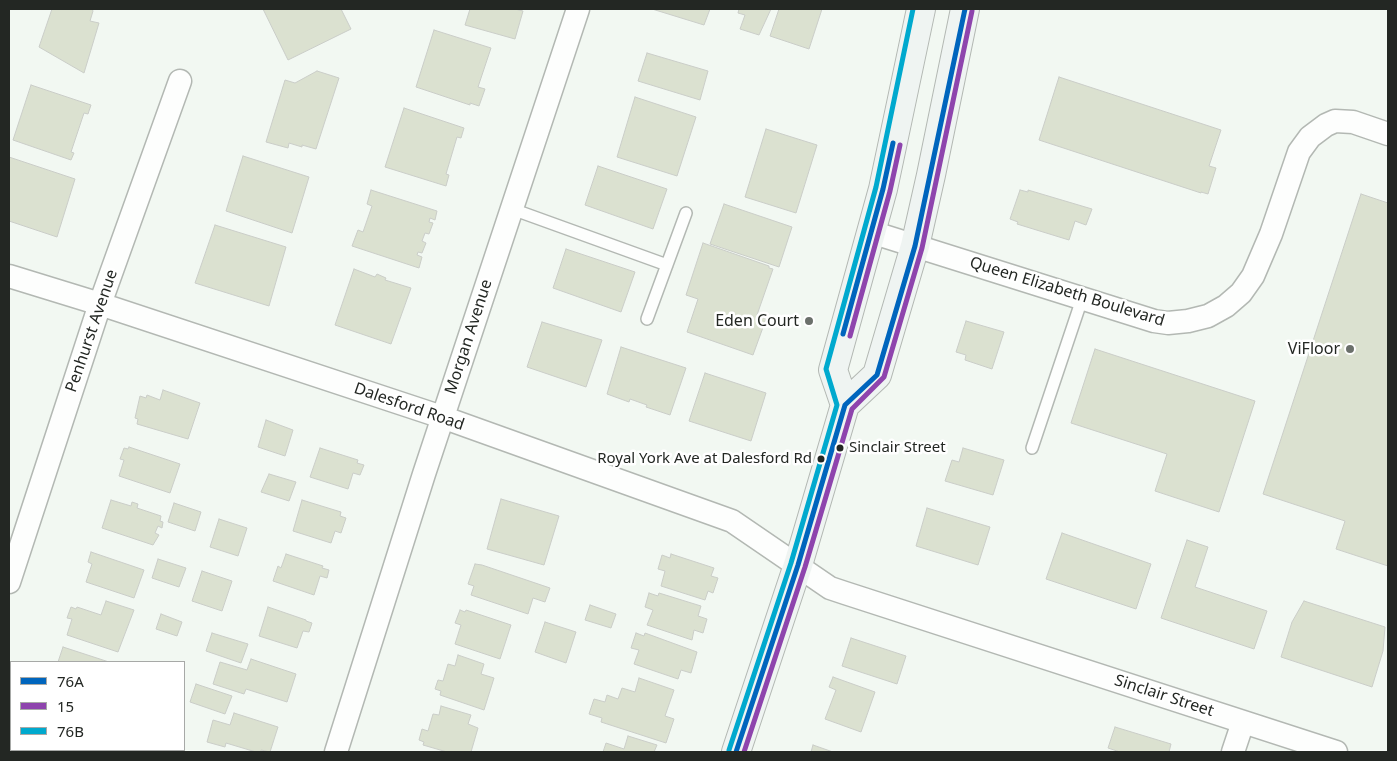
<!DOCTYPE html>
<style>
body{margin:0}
#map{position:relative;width:1397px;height:761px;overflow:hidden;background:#f2f8f2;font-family:"Noto Sans",sans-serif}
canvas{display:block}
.frame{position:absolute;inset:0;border:10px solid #232723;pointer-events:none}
.legend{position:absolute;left:10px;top:661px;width:175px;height:90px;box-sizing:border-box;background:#fff;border:1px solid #a7a9a7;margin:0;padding:6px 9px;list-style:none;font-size:15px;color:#232723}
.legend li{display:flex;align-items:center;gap:10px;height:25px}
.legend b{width:25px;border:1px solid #a7a9a7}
</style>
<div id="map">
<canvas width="1397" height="761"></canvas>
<div class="frame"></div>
<ul class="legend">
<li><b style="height:6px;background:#0065bd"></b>76A</li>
<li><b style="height:6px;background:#8e44ad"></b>15</li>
<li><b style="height:6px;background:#00a9ce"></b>76B</li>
</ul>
</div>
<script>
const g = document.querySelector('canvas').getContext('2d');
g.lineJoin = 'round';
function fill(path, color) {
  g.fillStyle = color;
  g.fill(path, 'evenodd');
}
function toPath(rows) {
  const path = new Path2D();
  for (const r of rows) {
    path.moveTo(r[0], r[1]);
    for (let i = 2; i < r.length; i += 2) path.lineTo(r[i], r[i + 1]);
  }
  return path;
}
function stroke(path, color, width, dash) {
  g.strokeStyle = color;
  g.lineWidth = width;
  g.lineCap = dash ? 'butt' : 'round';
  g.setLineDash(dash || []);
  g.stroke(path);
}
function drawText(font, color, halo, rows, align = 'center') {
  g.font = font + ' "Noto Sans",sans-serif';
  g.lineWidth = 5;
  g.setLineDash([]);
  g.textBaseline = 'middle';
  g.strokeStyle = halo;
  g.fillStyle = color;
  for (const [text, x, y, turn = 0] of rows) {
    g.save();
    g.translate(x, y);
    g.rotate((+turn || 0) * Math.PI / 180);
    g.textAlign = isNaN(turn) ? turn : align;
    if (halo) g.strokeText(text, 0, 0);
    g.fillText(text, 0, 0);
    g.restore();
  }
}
const building = toPath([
 [52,9,92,9,93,11,90,21,99,23,84,73,39,47,52,9],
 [263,9,341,9,351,29,288,60,263,9],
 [470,9,515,9,523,11,515,39,465,25,470,9],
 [652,9,710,9,704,25,652,9],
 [739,9,771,9,759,35,740,29,745,15,738,13,739,9],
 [779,9,822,9,809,49,770,36,779,9],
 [434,30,491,48,478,87,485,89,479,106,470,103,470,105,416,87,434,30],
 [647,53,708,71,700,100,638,81,647,53],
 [317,71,339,78,316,149,302,145,302,147,289,143,288,148,266,142,285,80,295,83,317,71],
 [1059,77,1221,130,1209,166,1216,168,1208,194,1201,192,1201,193,1039,140,1059,77],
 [31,85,91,105,88,114,84,113,71,152,74,153,71,160,13,140,31,85],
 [635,97,696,117,677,176,617,157,635,97],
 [404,108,464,128,461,138,457,137,446,174,449,175,446,186,385,167,404,108],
 [766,129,817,145,796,213,745,197,766,129],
 [243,156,309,177,292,233,226,211,243,156],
 [9,157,75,179,57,237,9,221,9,157],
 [598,166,667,189,653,229,585,205,598,166],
 [371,190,437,211,435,220,430,218,429,222,433,223,429,234,425,233,422,241,426,243,422,253,418,252,417,255,422,257,419,268,352,246,358,230,363,232,372,206,367,204,371,190],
 [1020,190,1028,192,1028,190,1092,209,1086,225,1075,221,1069,240,1017,224,1018,222,1010,219,1020,190],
 [1361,194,1388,203,1388,566,1336,549,1345,521,1263,494,1361,194],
 [724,204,792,227,779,267,710,244,724,204],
 [215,225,286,247,269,306,195,283,215,225],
 [703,243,769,266,769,268,773,269,757,315,766,319,753,355,687,332,698,299,686,295,703,243],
 [566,249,635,272,621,312,553,288,566,249],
 [354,269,375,277,377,274,386,278,385,280,411,288,391,344,335,325,354,269],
 [966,321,1004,332,992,369,965,360,966,355,956,352,966,321],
 [542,322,602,340,586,387,527,367,542,322],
 [621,347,686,368,670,415,646,407,647,405,630,399,629,402,607,394,621,347],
 [1095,349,1255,401,1219,512,1155,491,1167,454,1071,423,1095,349],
 [705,373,766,393,751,441,689,421,705,373],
 [163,390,200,403,188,439,137,424,138,419,135,418,140,396,146,398,147,395,160,400,163,390],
 [266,420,293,430,285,456,258,447,266,420],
 [129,447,180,464,170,493,119,476,124,460,120,459,124,448,128,449,129,447],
 [320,448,358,460,357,463,364,465,360,475,353,473,348,489,310,477,320,448],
 [963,448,1004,460,993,495,945,481,952,460,959,462,963,448],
 [269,474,296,482,289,501,261,492,269,474],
 [501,499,559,516,544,565,487,549,501,499],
 [111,500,131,506,132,502,138,504,137,508,161,516,160,521,163,522,162,528,158,526,155,533,159,535,153,545,102,528,111,500],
 [302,500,341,512,340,516,346,518,341,533,335,531,331,543,293,531,302,500],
 [174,503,201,512,195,531,168,522,174,503],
 [927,508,990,527,978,565,916,546,927,508],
 [219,519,247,528,238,556,210,547,219,519],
 [1062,533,1151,564,1136,609,1046,579,1062,533],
 [1187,540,1208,547,1195,587,1267,611,1254,649,1161,618,1187,540],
 [91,552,144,570,134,598,86,582,92,564,88,562,91,552],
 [286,554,323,566,322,568,329,570,327,578,320,576,314,595,273,581,278,566,281,568,286,554],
 [671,554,714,568,711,576,718,578,713,593,708,591,705,600,661,586,665,571,658,569,662,555,670,558,671,554],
 [158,559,186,568,179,587,152,578,158,559],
 [475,564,482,565,550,588,545,602,533,598,528,614,471,595,474,586,468,584,475,564],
 [202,571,232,581,222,611,192,601,202,571],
 [649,593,658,596,659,593,701,606,698,616,707,619,703,633,694,630,692,640,647,625,653,610,645,607,649,593],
 [106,601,134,610,118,652,67,635,72,619,67,618,71,607,76,609,77,607,101,615,106,601],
 [1304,601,1385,627,1383,651,1372,687,1281,657,1292,622,1304,601],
 [590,605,616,614,611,628,585,620,590,605],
 [268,607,306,620,306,621,312,623,309,632,303,631,297,648,259,636,268,607],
 [460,610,465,612,466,610,511,625,500,659,455,644,461,625,455,623,460,610],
 [161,614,182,622,177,636,156,629,161,614],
 [545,622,576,632,566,663,535,652,545,622],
 [212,633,248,644,241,663,206,651,212,633],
 [636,633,644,636,645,633,697,652,691,673,681,670,678,679,634,664,639,650,631,648,636,633],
 [851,638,906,656,897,684,842,666,851,638],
 [63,647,109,662,58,662,63,647],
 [458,655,484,664,481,674,494,678,484,710,440,695,441,691,435,689,438,680,443,681,448,664,455,666,458,655],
 [251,659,296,674,287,702,246,689,244,694,213,684,220,662,247,670,251,659],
 [833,677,875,692,861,732,825,719,836,690,829,687,833,677],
 [639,678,674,690,665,716,674,719,666,743,601,722,602,718,589,714,594,699,605,702,607,695,618,699,622,688,635,692,639,678],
 [196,684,232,696,225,714,190,702,196,684],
 [441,706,471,715,468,724,478,728,471,752,447,752,423,745,424,742,419,740,422,729,428,731,433,714,439,715,441,706],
 [234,713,278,727,270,752,261,750,261,752,256,752,226,743,225,747,207,742,213,720,230,725,234,713],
 [1115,727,1171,744,1169,752,1120,752,1108,748,1115,727],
 [628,736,657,745,654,752,603,752,606,743,624,749,628,736],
 [813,745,833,752,811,752,813,745],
 [85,750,136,750,143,752,84,752,85,750]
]);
fill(building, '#dbe1d0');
stroke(building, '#cacdc8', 1);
const service = toPath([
 [512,209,667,265],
 [647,319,686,213],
 [1032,448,1082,299]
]);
const minor = toPath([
 [871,232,1154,321,1168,323,1188,321,1208,316,1226,306,1241,293,1253,276,1271,234,1299,152,1310,137,1326,125,1335,121,1353,122,1388,134],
 [9,276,100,304,442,417,732,521,830,588,845,593,1336,752],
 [9,582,100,304,180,81],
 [336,752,424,474,578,9],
 [1233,752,1243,722]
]);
const secondary = toPath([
 [845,405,833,370,883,189,921,9],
 [736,752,798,565,845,405,877,375,915,246,931,175,965,9]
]);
stroke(service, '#b3b8b3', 14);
stroke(minor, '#b3b8b3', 25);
stroke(secondary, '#b3b8b3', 30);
stroke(service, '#fdfefd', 11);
stroke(minor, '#fdfefd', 22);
stroke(secondary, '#eff4f2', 28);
stroke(toPath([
 [843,334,883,189,893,143],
 [736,752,798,565,845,405,877,375,915,246,965,9]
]), '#0065bd', 5);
stroke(toPath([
 [850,336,890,191,900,145],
 [744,752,805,567,852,409,884,377,922,248,972,11]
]), '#8e44ad', 5);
stroke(toPath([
 [729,750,791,563,837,405,826,369,876,187,913,9]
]), '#00a9ce', 5);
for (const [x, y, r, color] of [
 [809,321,5,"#6b706b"],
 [1350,349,5,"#6b706b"],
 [840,448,4.5,"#232723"],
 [821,459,4.5,"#232723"]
]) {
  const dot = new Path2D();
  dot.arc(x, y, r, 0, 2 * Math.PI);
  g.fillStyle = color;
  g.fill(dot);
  stroke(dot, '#fff', 2);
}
drawText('15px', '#232723', '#fff', [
 ["Sinclair Street",849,448],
 ["Royal York Ave at Dalesford Rd",812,459,"right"]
], 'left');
drawText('16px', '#232723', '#fff', [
 ["Queen Elizabeth Boulevard",1067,292,17],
 ["Penhurst Avenue",92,331,-71],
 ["Morgan Avenue",469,337,-72],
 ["Dalesford Road",409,407,19],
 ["Sinclair Street",1164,696,18]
]);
drawText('16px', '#232723', '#fff', [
 ["Eden Court",799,321],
 ["ViFloor",1340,349]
], 'right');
</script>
